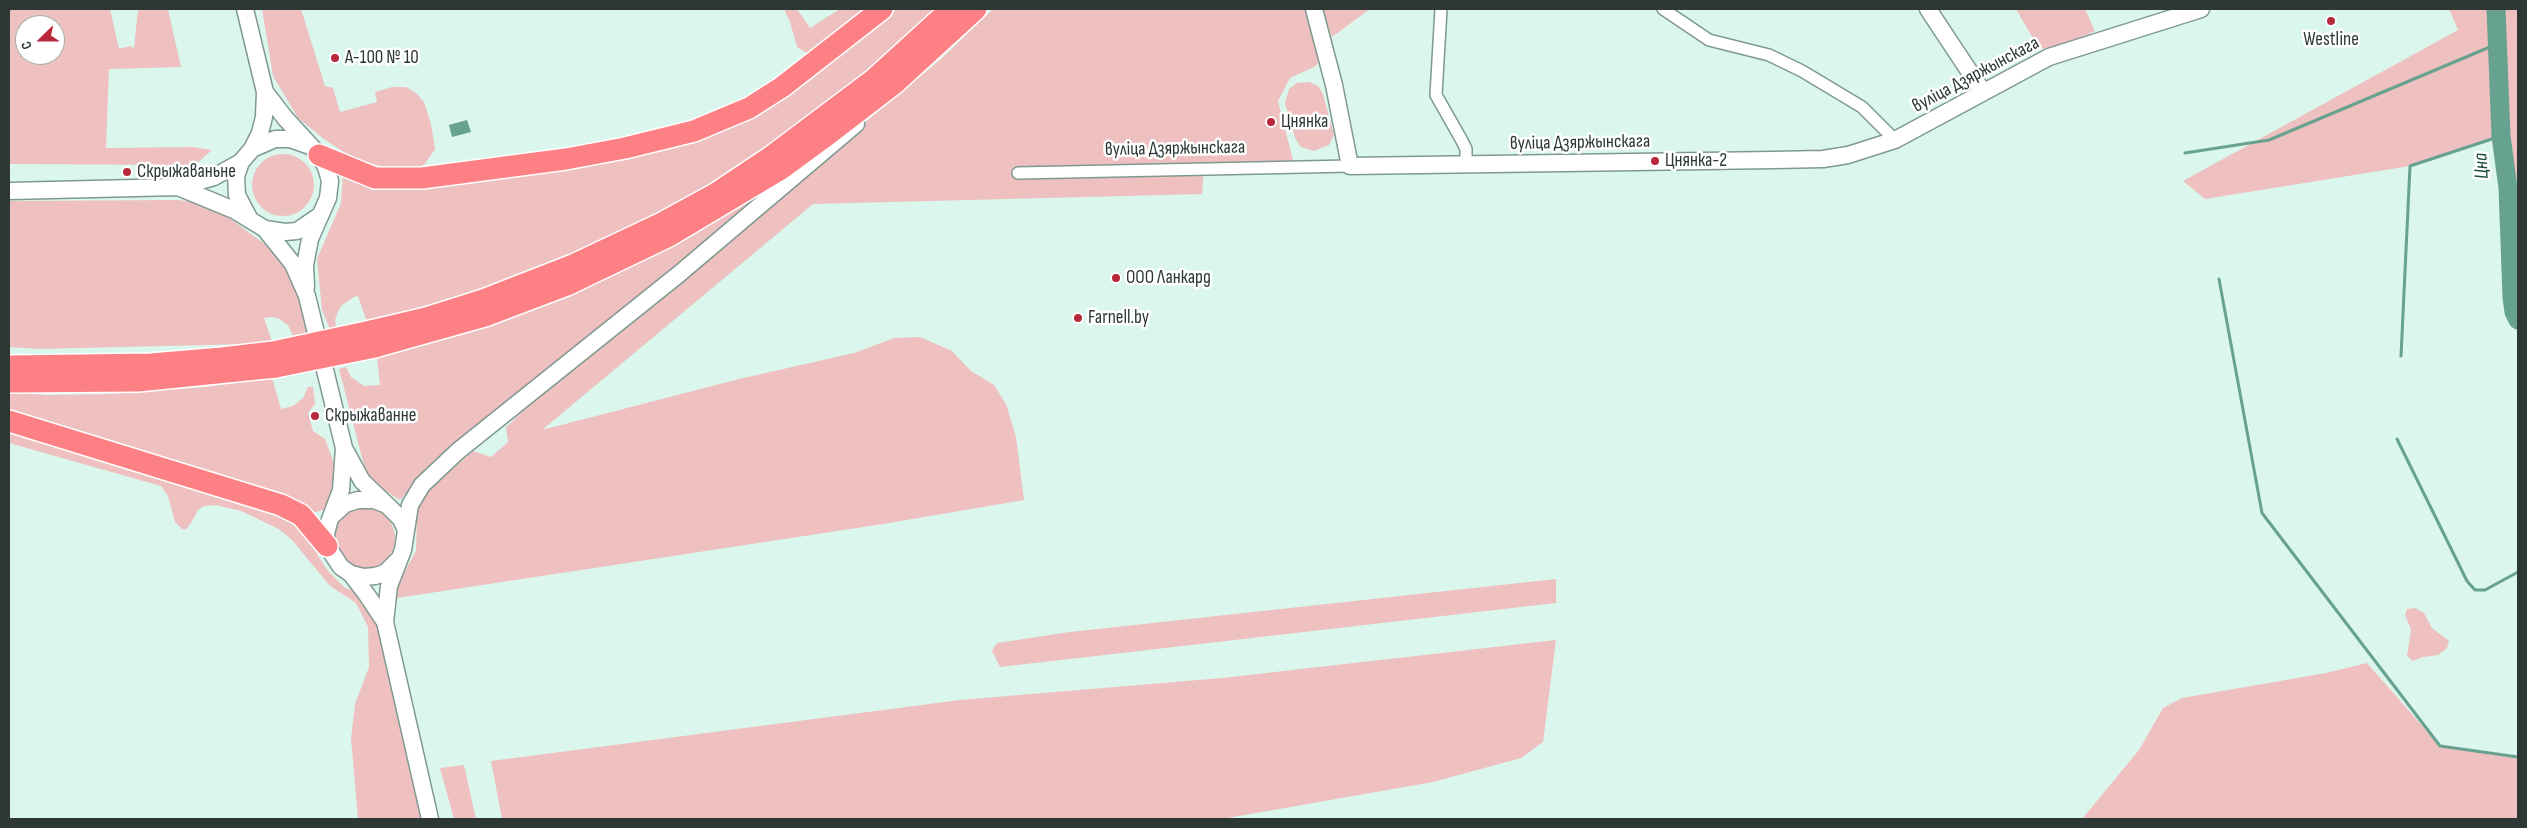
<!DOCTYPE html>
<meta charset="utf-8">
<style>
body{margin:0}
#map{position:relative;width:2527px;height:828px;overflow:hidden;background:#daf6ed;font-family:"Sofia Sans Condensed",sans-serif}
canvas{display:block}
.frame{position:absolute;inset:0;border:10px solid #2d3834;pointer-events:none}
.north{position:absolute;left:15px;top:15px;width:50px;height:50px;box-sizing:border-box;background:#fff;border:1px solid #abafae;border-radius:50%;rotate:248deg;font-size:14px;font-weight:700;line-height:20px;text-align:center;color:#2d3834}
.north::after{content:'';display:block;margin:auto;width:18px;height:22px;background:#b8273a;clip-path:polygon(50% 0,100% 100%,50% 72%,0 100%)}
</style>
<div id="map">
<canvas width="2527" height="828"></canvas>
<div class="frame"></div>
<div class="north">С</div>
</div>
<script>
const g = document.querySelector('canvas').getContext('2d');
g.lineJoin = 'round';
function fill(path, color) {
  g.fillStyle = color;
  g.fill(path, 'evenodd');
}
function toPath(rows) {
  const path = new Path2D();
  for (const r of rows) {
    if (r.length === 3) {
      path.moveTo(r[0] + r[2], r[1]);
      path.arc(r[0], r[1], r[2], 0, 2 * Math.PI);
      continue;
    }
    path.moveTo(r[0], r[1]);
    for (let i = 2; i < r.length; i += 2) path.lineTo(r[i], r[i + 1]);
  }
  return path;
}
function stroke(path, color, width, dash) {
  g.strokeStyle = color;
  g.lineWidth = width;
  g.lineCap = dash ? 'butt' : 'round';
  g.setLineDash(dash || []);
  g.stroke(path);
}
function drawText(font, color, halo, rows, align = 'center') {
  g.font = font + ' "Sofia Sans Condensed",sans-serif';
  g.lineWidth = 5;
  g.setLineDash([]);
  g.textBaseline = 'middle';
  g.strokeStyle = halo;
  g.fillStyle = color;
  for (const [text, x, y, turn = 0] of rows) {
    g.save();
    g.translate(x, y);
    g.rotate((+turn || 0) * Math.PI / 180);
    g.textAlign = isNaN(turn) ? turn : align;
    if (halo) g.strokeText(text, 0, 0);
    g.fillText(text, 0, 0);
    g.restore();
  }
}
fill(toPath([
 [9,9,110,9,119,49,130,46,134,48,138,9,168,9,181,67,109,69,106,148,192,147,212,150,195,165,9,164],
 [25,25,55,25,55,55,25,55],
 [262,9,301,9,325,86,333,88,340,112,377,102,375,92,392,87,406,87,416,93,424,102,431,124,435,149,424,165,404,174,390,172,384,167,354,159,324,139,298,118,273,76],
 [784,9,797,9,810,28,840,9,876,9,808,54,797,47,790,22],
 [897,9,942,9,928,24,751,163,597,245,484,291,368,325,358,296,354,297,342,305,338,312,335,320,337,331,331,332,322,310,317,259,341,203,343,173,389,186,471,183,599,162,762,110,839,57],
 [993,9,1307,9,1320,53,1319,62,1314,67,1290,78,1278,101,1295,168,1204,168,1202,194,813,204,542,430,739,379,854,353,894,338,920,337,952,351,971,371,994,385,1006,404,1016,437,1024,500,883,524,397,598,398,584,416,551,417,511,428,491,473,451,491,457,508,442,506,427,571,367,941,59],
 [1322,9,1370,9,1332,37],
 [2016,9,2085,9,2095,31,2064,45,2039,49],
 [2449,9,2518,9,2518,175,2510,196,2501,137,2410,166,2205,199,2183,181,2458,30],
 [1309,82,1318,86,1323,94,1334,135,1329,145,1314,151,1301,147,1295,138,1285,103,1289,89,1297,83],
 [283,185,31],
 [783,177,784,180,427,471,400,500,373,483,365,469,339,369,346,367,351,377,364,386,380,385,377,357],
 [178,200,210,204,277,253,297,291,307,335,293,337,288,325,278,318,271,317,264,318,272,341,250,344,39,349,9,347,9,201],
 [272,378,281,409,293,406,303,398,308,387,313,387,315,404,308,413,313,431,325,439,335,466,336,484,330,501,323,510,313,513,280,500,9,414,9,392,47,395,108,394,205,387],
 [9,427,271,510,310,532,318,556,328,571,345,588,358,592,375,617,423,819,358,819,351,739,355,704,369,667,368,627,356,603,330,586,292,540,279,529,241,511,216,505,204,506,198,510,191,523,186,529,182,529,175,522,168,496,161,486,9,443],
 [364,538,31],
 [1556,579,1556,603,1000,667,992,651,997,643,1070,632],
 [2415,608,2424,613,2432,628,2449,641,2447,648,2438,655,2423,657,2413,661,2407,656,2411,629,2405,615,2407,609],
 [1556,640,1543,742,1521,758,1433,782,1222,819,502,819,491,761,960,700,1222,678],
 [2367,663,2440,746,2518,757,2518,819,2082,819,2139,750,2163,708,2182,698,2326,673],
 [464,765,476,819,454,819,440,768]
]), '#eec1c0');
fill(toPath([
 [467,120,471,132,452,137,449,125]
]), '#67a190');
stroke(toPath([
 [2185,153,2269,140,2497,44],
 [2219,279,2262,513,2440,746,2518,757],
 [2401,356,2410,166,2501,136],
 [2397,439,2467,581,2475,590,2485,590,2518,572]
]), '#67a190', 3);
stroke(toPath([
 [2496,9,2501,136,2508,188,2512,297,2514,312,2518,320]
]), '#67a190', 19);
const street = toPath([
 [1441,9,1436,95,1461,139,1466,149,1466,165],
 [1663,9,1709,40,1769,55,1802,71,1862,107,1895,140],
 [1018,173,1350,166]
]);
const secondary = toPath([
 [1314,9,1334,85,1350,166,1774,160,1823,159,1848,155,1895,140,2049,57,2201,9],
 [1928,9,1983,92],
 [265,92,285,118,319,155,326,167,330,181,328,198,310,239,305,265,306,287],
 [252,149,275,139,290,139,307,145],
 [241,162,236,176,237,195,249,218],
 [178,187,234,210,265,229,285,232,297,231,319,216],
 [9,191,178,187,214,177,241,162,252,149,260,133,264,117,265,92,245,9],
 [265,229,293,264,307,296,344,448,362,481,387,505],
 [344,448,341,490,329,522,326,534,327,546,341,567,351,574,367,595,385,622],
 [334,514,345,504,358,500,374,500,387,505,401,519,405,528],
 [351,574,364,577,375,576,385,573,397,561],
 [430,819,385,622,389,586,403,550,410,505,422,485,458,451,679,274,856,124]
]);
const highway = toPath([
 [319,155,375,178,422,178,566,159,625,148,694,131,749,108,782,87,882,9],
 [371,331,426,318,483,300,573,265,662,223,715,194,772,156,873,80,951,9],
 [375,347,485,316,567,285,669,236,781,169,826,136,894,84,976,9],
 [9,366,151,364,222,358,273,352],
 [9,382,138,381,276,367],
 [9,421,281,505,301,515,327,546]
]);
stroke(street, '#7f9990', 14);
stroke(secondary, '#7f9990', 19);
stroke(highway, '#fff', 24);
stroke(street, '#fff', 11);
stroke(secondary, '#fff', 16);
stroke(highway, '#fd8184', 21);
const highwayBridge = toPath([
 [273,352,371,331],
 [276,367,375,347]
]);
stroke(highwayBridge, '#fff', 24, []);
stroke(highwayBridge, '#fd8184', 21);
for (const [x, y, r, color] of [
 [2331,21,5,"#b8273a"],
 [335,58,5,"#b8273a"],
 [1271,122,5,"#b8273a"],
 [1655,161,5,"#b8273a"],
 [127,172,5,"#b8273a"],
 [1116,278,5,"#b8273a"],
 [1078,318,5,"#b8273a"],
 [315,416,5,"#b8273a"]
]) {
  const dot = new Path2D();
  dot.arc(x, y, r, 0, 2 * Math.PI);
  g.fillStyle = color;
  g.fill(dot);
  stroke(dot, '#fff', 2);
}
drawText('19px', '#2d3834', '#fff', [
 ["Westline",2331,40,"center"],
 ["А-100 № 10",345,58],
 ["Цнянка",1281,122],
 ["Цнянка-2",1665,161],
 ["Скрыжаваньне",137,172],
 ["ООО Ланкард",1126,278],
 ["Farnell.by",1088,318],
 ["Скрыжаванне",325,416]
], 'left');
drawText('19px', '#2d3834', '#fff', [
 ["вуліца Дзяржынскага",1976,75,-28],
 ["вуліца Дзяржынскага",1580,143,-1],
 ["вуліца Дзяржынскага",1175,149,-1]
]);
drawText('italic 20px', '#1c4e42', '#fff', [
 ["Цна",2482,166,-93]
]);
</script>
